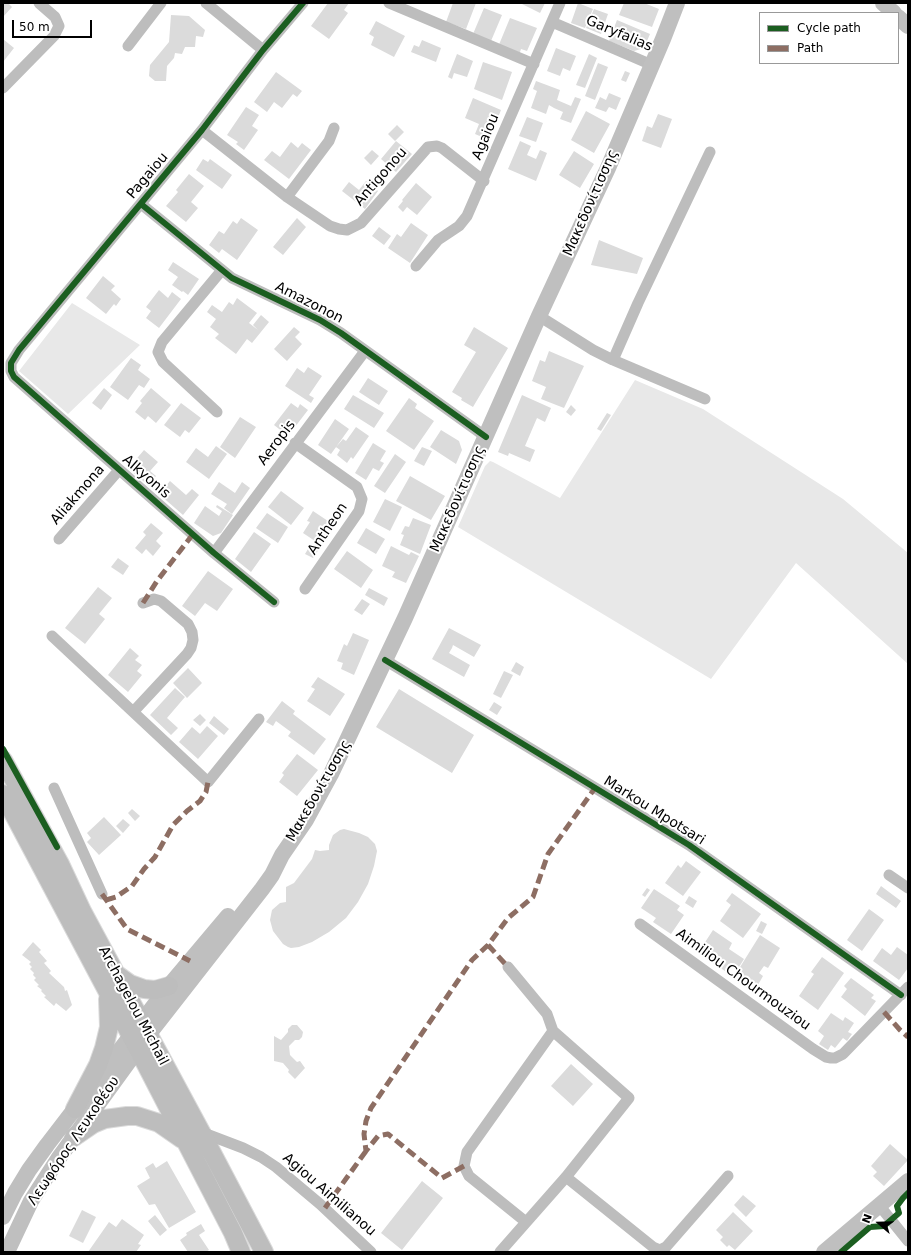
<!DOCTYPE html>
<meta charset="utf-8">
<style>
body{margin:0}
#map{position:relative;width:911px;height:1255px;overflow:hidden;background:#fff;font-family:"DejaVu Sans",sans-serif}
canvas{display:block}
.frame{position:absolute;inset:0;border:4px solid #000;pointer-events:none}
.legend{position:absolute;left:759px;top:12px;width:140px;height:52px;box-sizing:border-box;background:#fff;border:1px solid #999;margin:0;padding:5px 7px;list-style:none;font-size:12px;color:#000}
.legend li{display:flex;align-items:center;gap:8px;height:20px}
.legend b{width:20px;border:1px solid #999}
.north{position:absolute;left:859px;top:1203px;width:40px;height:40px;-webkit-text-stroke:3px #fff;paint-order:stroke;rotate:290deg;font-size:11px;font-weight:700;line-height:16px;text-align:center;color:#000}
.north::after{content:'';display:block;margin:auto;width:14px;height:18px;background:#000;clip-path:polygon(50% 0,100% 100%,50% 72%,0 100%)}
.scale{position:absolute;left:12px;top:20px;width:80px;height:18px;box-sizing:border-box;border:2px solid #000;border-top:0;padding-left:5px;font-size:12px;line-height:14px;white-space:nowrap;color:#000;-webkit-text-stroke:3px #fff;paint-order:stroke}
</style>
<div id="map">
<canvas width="911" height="1255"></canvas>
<div class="frame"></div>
<ul class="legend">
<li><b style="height:5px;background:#1b5e20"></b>Cycle path</li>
<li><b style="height:5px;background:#8d6e63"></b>Path</li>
</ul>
<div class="north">N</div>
<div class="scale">50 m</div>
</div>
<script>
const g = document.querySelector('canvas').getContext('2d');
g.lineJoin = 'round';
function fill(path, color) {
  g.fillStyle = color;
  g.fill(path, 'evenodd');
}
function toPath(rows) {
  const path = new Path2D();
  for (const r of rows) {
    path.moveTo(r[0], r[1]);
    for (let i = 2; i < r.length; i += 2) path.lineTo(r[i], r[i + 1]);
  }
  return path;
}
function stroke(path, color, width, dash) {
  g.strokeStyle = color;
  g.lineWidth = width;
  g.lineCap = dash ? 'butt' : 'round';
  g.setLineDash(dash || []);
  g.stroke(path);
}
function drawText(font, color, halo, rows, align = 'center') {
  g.font = font + ' "DejaVu Sans",sans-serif';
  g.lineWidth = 4;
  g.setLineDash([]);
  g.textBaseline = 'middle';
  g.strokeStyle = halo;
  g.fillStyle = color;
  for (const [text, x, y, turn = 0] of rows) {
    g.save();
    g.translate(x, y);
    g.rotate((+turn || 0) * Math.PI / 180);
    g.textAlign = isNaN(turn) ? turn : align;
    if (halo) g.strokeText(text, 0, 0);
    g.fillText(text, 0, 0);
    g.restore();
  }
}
fill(toPath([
 [72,303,140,345,68,414,19,371],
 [635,380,703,409,843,499,908,553,908,664,796,563,711,679,458,527,485,466,490,461,493,462,560,498]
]), '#e8e8e8');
fill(toPath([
 [3,3,8,3,12,7,3,17],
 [328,3,349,3,344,10,348,13,329,39,311,26],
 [453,3,476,3,466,29,446,22],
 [520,3,545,3,540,13],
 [578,3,593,9,585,28,571,23],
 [624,3,644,3,659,9,652,27,619,15],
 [484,8,502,15,491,41,473,34],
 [594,9,608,14,601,34,586,28],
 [171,15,189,16,205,30,203,37,196,36,195,47,185,47,182,54,175,53,174,58,167,66,166,81,155,81,149,76,150,65,169,42],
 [510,18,537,28,527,51,521,49,519,55,498,47],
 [617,20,650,34,644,48,634,51,609,41],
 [376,21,405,36,394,57,371,45,374,37,369,34],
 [3,39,14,48,3,62],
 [422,40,441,48,436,62,411,52,414,45,419,47],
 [556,48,576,56,570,71,563,68,560,76,547,71],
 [457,54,473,61,467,77,454,73,452,79,448,77],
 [589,54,597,58,585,88,576,85],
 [483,62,512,72,502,100,474,89],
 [598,63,608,67,595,100,585,96],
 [625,71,630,73,626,82,621,80],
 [276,72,302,91,297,97,293,94,282,108,274,102,267,112,254,102],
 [536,81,560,90,557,100,571,106,575,97,581,99,571,123,560,119,563,112,554,108,549,105,546,114,531,108,537,91,533,89],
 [609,93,621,98,616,110,609,107,606,112,595,108,600,97,606,100],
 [473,98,501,110,489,140,475,134,479,124,465,118],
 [246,107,259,115,252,126,258,130,244,150,236,144,238,142,227,135],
 [586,111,610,124,594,153,571,140],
 [658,114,672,119,661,148,642,141,647,126,652,128],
 [527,117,543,123,536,142,519,136],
 [397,125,404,132,395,141,388,134],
 [396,141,412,154,396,172,381,159],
 [520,141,531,146,527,155,536,159,540,150,547,153,536,181,508,169],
 [291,142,298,148,302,143,311,150,289,179,264,160,272,151,280,157],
 [372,150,379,156,371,165,364,158],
 [574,151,594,164,580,188,559,175],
 [203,159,208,162,210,159,232,175,222,189,196,170],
 [189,174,204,186,191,202,198,208,186,222,166,206,178,192,176,190],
 [366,181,378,191,365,209,342,191,349,182,359,190],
 [416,183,432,197,417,215,407,207,403,212,398,207,403,201,402,200],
 [241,218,258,230,237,260,222,249,219,253,209,245,219,231,224,234,233,221,237,224],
 [297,218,306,227,283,255,273,247],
 [411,223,428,235,410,263,388,248,397,234,401,237],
 [379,227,391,236,384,245,372,236],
 [599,240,643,258,637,274,591,265],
 [173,262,199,279,188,295,183,291,182,292,172,285,178,277,168,270],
 [103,276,115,286,111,290,121,299,116,306,114,304,106,314,86,298],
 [159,290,168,298,172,292,181,299,159,328,146,318,151,311,146,307],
 [237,298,257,313,249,323,258,330,253,325,261,315,269,322,252,343,247,339,236,354,215,338,219,334,210,327,216,319,207,312,212,305,222,312,229,302,233,305],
 [294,327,300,332,295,337,302,344,287,361,274,349],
 [474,327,508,348,473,407,461,400,462,398,452,392,476,352,464,345],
 [549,351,584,366,564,408,541,399,546,387,532,381,540,360,545,362],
 [131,358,141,365,138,370,150,379,144,388,139,385,128,400,110,387],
 [308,367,322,376,309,395,314,398,311,403,285,386,297,368,304,373],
 [368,378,388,391,379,405,359,392],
 [104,388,112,395,101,410,92,403],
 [151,388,171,405,156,423,148,416,145,420,135,412,142,403,140,401],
 [353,395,384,413,374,428,344,409],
 [522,395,551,408,545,422,537,418,525,446,535,450,530,462,509,453,508,456,498,452],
 [409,398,417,404,415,408,434,421,414,450,386,431],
 [181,403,201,418,189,433,185,430,180,437,164,425],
 [291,403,298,408,300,404,308,410,288,436,274,425],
 [571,405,576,410,571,416,566,412],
 [607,413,611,415,601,431,597,429],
 [240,417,256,427,235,458,220,447],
 [335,419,349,429,331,454,318,445],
 [356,427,369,436,353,459,351,457,347,463,337,455,340,450,336,447,343,439,346,441],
 [441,430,459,441,462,450,456,464,430,447],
 [373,443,386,451,380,461,384,463,379,471,373,468,366,480,355,473],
 [216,446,227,454,209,479,186,462,196,448,208,457],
 [422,447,432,451,424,466,414,461],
 [144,450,158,462,150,471,156,476,148,485,130,470,135,465,133,463],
 [395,454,406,462,385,493,374,486],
 [410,476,445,496,431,520,396,501],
 [170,481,186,495,192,489,199,495,183,515,159,494],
 [219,482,235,493,242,482,250,488,232,514,224,508,227,504,211,494],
 [281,491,304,508,291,525,268,507],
 [385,499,402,507,390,531,373,522],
 [217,505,233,515,221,533,213,536,194,523,205,506,219,516,222,511,216,507],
 [313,511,334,525,321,545,303,533,310,522,307,521],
 [267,513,288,527,278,543,256,528],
 [413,518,431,525,420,554,400,545,404,535,401,534,405,526,409,527],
 [151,523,163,533,156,541,161,546,153,556,146,549,142,554,135,548,146,535,143,532],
 [366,528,385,539,376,554,357,543],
 [254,532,271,544,251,572,235,559],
 [311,544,319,549,313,558,305,554],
 [391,546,409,555,411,552,419,556,406,583,392,577,395,572,382,566],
 [347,551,373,570,361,588,334,569],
 [118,558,129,566,123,575,111,567],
 [208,571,233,589,217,611,205,603,195,616,182,606],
 [98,587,112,598,99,614,105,619,85,644,65,628],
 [369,588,388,598,384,606,365,595],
 [362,599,370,604,362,615,354,610],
 [449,628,481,645,474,657,453,645,452,648,449,653,470,665,464,677,432,659],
 [353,633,369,640,354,675,341,669,343,663,337,661,344,644,347,646],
 [130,648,139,656,135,660,142,665,137,671,142,675,128,692,108,675],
 [516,662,524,667,520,676,511,671],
 [188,668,202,683,187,698,173,683],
 [504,671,513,675,501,698,493,694],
 [318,677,345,694,330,716,307,701,315,689,311,687],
 [175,688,185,697,167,718,178,728,171,735,150,715],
 [399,689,474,735,452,773,376,727],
 [282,701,295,711,293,714,326,739,314,755,288,736,291,732,276,721,273,726,266,722],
 [494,702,502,707,497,715,489,710],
 [200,714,206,720,200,726,193,720],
 [214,716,229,729,224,735,209,723],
 [207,726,218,736,198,759,179,742,192,727,200,734],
 [297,754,318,770,297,796,279,782,284,775,282,773],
 [132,809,140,816,135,821,128,813],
 [104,817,121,835,99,855,87,842,91,838,87,833],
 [123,819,130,825,123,833,116,826],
 [344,829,359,833,368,837,375,844,377,851,374,866,368,884,358,902,346,918,329,932,312,942,299,947,291,948,288,947,283,944,273,931,270,920,272,910,280,903,286,902,286,887,294,883,312,859,315,850,320,851,329,850,329,845,333,835,340,830],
 [686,861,701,872,683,896,665,883,678,865,681,868],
 [881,886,901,901,896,908,876,894],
 [647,888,650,890,645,897,642,895],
 [654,889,680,906,677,910,684,915,671,934,653,922,656,918,641,908],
 [732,893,761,914,743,938,720,921,731,905,726,901],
 [689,896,697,901,693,908,685,903],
 [869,909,884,920,862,951,847,940],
 [761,921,767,924,762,934,756,931],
 [713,930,732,943,729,949,744,959,739,967,731,963,725,971,698,953],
 [760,935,780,948,768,968,764,966,759,973,763,976,754,992,740,983,744,977,737,972],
 [33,942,41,950,39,952,47,961,44,963,51,971,49,973,64,987,65,991,67,990,72,1005,66,1011,56,1003,54,1006,44,997,46,996,41,991,42,990,37,986,39,985,34,980,36,978,33,975,34,973,30,969,32,967,29,964,31,962,22,955],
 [897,947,908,955,908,968,899,980,873,961,882,948,891,955],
 [822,957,844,973,818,1010,799,996,814,974,811,972],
 [851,978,874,995,871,998,876,1001,865,1016,841,997,847,989,844,986],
 [831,1013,843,1021,845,1017,854,1023,848,1032,852,1034,847,1041,843,1038,835,1048,831,1045,828,1050,819,1044,824,1036,818,1031],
 [292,1025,297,1025,303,1032,302,1037,299,1040,295,1040,289,1046,290,1055,297,1062,300,1061,305,1068,295,1079,288,1072,289,1070,283,1063,274,1061,274,1036,281,1040,288,1032,288,1029],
 [571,1064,593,1084,573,1106,551,1086],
 [890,1144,908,1160,884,1186,873,1176,877,1172,871,1166],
 [167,1161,196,1212,169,1228,155,1204,149,1205,137,1186,150,1178,145,1168,153,1163,156,1168],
 [422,1181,443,1198,402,1250,381,1233],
 [743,1195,756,1206,746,1217,734,1205],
 [82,1210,96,1217,83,1243,69,1236],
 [733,1212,753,1231,735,1250,729,1245,727,1247,720,1240,723,1237,716,1230],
 [155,1215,167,1230,160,1236,148,1221],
 [122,1219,144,1235,138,1244,141,1245,136,1252,88,1252,109,1222,116,1227],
 [201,1224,205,1231,199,1235,209,1250,206,1252,188,1252,180,1240,187,1235,186,1233]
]), '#dbdbdb');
const primary = toPath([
 [3,760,60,864,82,911,201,1132,264,1252],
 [3,794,138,1049,233,1233,241,1252],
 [116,974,130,984,144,989,155,990,169,986],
 [75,1109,98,1065,104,1048,109,1027,108,999],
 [74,1137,93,1124,105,1119,127,1116,137,1116,159,1123,182,1139]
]);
stroke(primary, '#dbdbdb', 20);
stroke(toPath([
 [206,3,263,50],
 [389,3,534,64],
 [552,22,652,65],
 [128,46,161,3],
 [3,88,54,36,59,26,55,17,39,3],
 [202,130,287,197,330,226,339,229,347,230,361,223,428,147,437,146,442,148,484,181],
 [287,197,329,141,334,128],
 [141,204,232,278,320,320,341,333,486,437],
 [416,266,438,240,459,226,467,216,560,3],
 [539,316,593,350,613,360,705,399],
 [613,360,638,303,710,152],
 [217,412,163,362,158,352,162,342,222,270],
 [295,443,357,487,362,499,359,511,305,589],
 [59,539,119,470],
 [214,553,365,351],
 [274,602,214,553,14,377,11,371,11,363,19,350,202,130,263,50,303,3],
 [52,636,208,782,259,719],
 [385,660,689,845,901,995],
 [134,711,187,654,191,648,193,640,192,632,188,624,161,601,154,599,143,603],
 [54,788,102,894],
 [889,875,908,888],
 [640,924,813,1049,826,1057,831,1058,835,1058,843,1054,908,987],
 [201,1132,243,1148,261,1157,276,1167,320,1204,371,1252],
 [566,1177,653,1247,660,1250,666,1247,728,1176],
 [879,1205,908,1241],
 [526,1222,469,1176,464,1166,467,1152,553,1031],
 [500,1252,566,1177,629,1098,553,1031,547,1014,508,967]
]), '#bdbdbd', 11);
stroke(toPath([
 [883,3,894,13],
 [898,17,908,26],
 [3,1217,15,1193,29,1170,47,1145,169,986,228,916],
 [7,1252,31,1201,58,1159,148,1035,262,889,272,875,282,855,306,820,331,774,405,618,539,316,608,168,663,39,677,3],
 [824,1252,908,1181]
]), '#bfbfbf', 16);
stroke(primary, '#bdbdbd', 18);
stroke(toPath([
 [143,603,157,581,193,534],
 [102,894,127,929,190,961],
 [106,900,116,897,132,886,144,869,155,857,173,825,187,811,200,801,206,792,208,782],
 [488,945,508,967],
 [884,1012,900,1030,908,1037],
 [464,1166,442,1178,388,1134,378,1136,366,1151,364,1134,366,1121,371,1108,472,960,488,945,508,918,533,897,548,854,595,788],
 [325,1208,366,1151]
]), '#8d6e63', 5, [10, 5]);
stroke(toPath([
 [141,204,232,278,320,320,341,333,486,437],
 [274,602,214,553,14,377,11,371,11,363,19,350,202,130,263,50,303,3],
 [385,660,689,845,901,995],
 [3,749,57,847],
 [841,1252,870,1227,884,1226,899,1213,897,1206,903,1198,908,1193]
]), '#1b5e20', 6);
drawText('14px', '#000', '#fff', [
 ["Garyfalias",619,34,23],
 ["Agaiou",486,137,-67],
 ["Pagaiou",148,176,-50],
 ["Antigonou",381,177,-49],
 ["Μακεδονίτισσης",591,203,-66],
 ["Amazonon",309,303,27],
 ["Aeropis",277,443,-53],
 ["Alkyonis",146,477,41],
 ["Aliakmona",78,495,-49],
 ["Μακεδονίτισσης",458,499,-66],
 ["Antheon",328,529,-56],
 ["Μακεδονίτισσης",319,791,-60],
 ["Markou Mpotsari",654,811,32],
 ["Aimiliou Chourmouziou",743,980,36],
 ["Archagelou Michail",133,1006,62],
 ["Λεωφόρος Λευκοθέου",74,1141,-56],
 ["Agiou Aimilianou",329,1195,41]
]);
</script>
